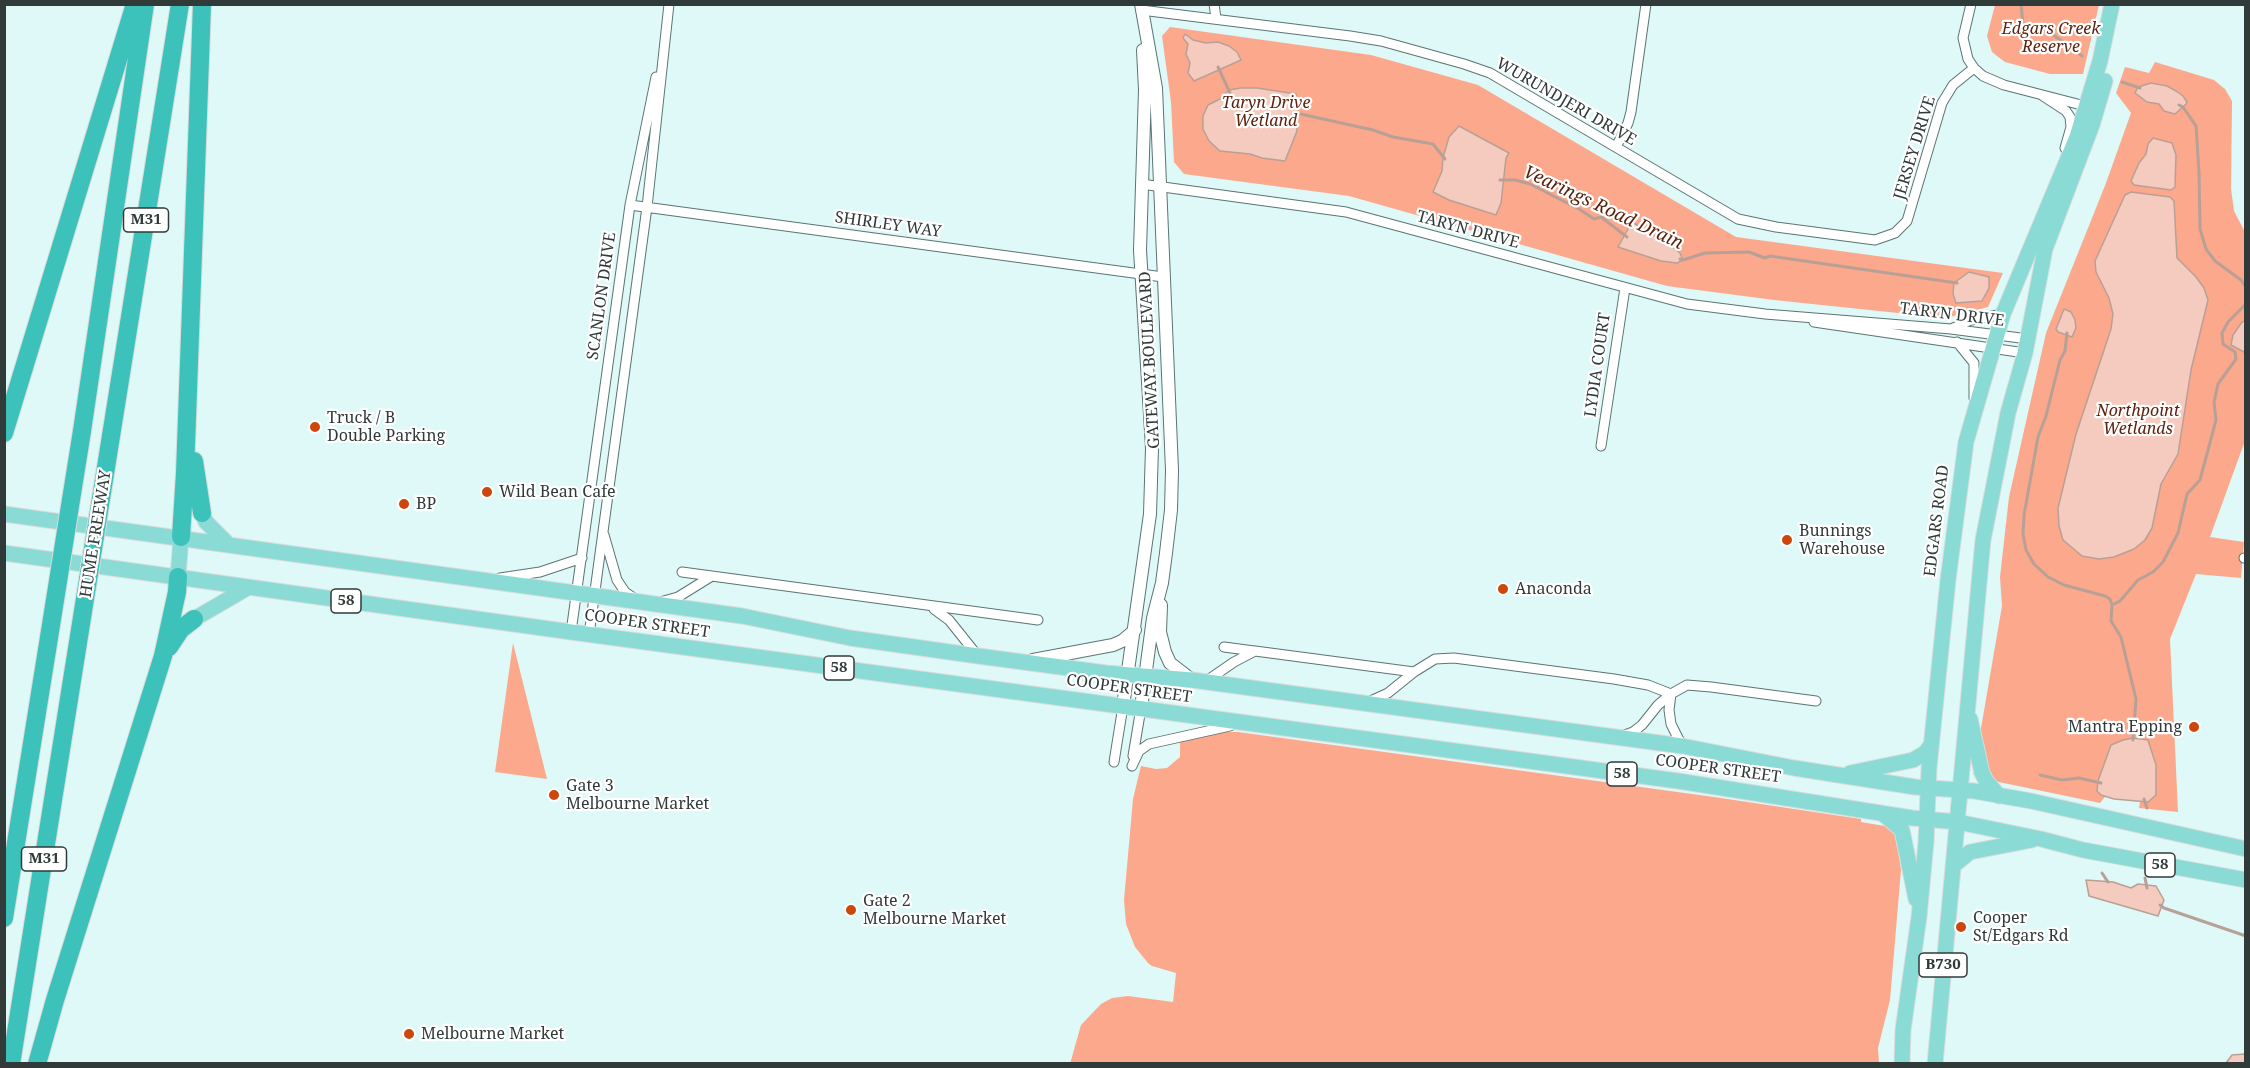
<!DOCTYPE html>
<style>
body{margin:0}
#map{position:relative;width:2250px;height:1068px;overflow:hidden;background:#def9f7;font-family:"Noto Serif",serif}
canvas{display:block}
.frame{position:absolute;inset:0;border:6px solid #303a39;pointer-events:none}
</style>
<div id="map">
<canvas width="2250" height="1068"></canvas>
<div class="frame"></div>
</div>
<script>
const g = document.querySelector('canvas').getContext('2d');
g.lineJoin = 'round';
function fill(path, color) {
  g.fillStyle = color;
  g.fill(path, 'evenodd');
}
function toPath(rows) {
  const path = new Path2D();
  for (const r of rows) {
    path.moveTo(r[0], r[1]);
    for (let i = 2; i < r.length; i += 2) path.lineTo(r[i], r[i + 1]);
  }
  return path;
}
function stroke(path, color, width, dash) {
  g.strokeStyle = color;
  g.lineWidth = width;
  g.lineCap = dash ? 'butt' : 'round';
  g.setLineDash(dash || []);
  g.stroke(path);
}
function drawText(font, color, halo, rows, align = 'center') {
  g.font = font + ' "Noto Serif",serif';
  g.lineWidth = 4.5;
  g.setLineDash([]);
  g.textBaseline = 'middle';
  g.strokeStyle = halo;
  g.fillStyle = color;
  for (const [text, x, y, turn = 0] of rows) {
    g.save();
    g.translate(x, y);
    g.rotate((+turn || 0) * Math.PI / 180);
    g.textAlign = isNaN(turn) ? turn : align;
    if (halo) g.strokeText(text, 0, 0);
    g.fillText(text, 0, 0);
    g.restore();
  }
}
fill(toPath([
 [1995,5,2099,5,2083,74,2050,74,2005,62,1997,56,1992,52,1987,36],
 [1170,27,1371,55,1478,85,1736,237,2003,273,1988,307,1946,318,1774,300,1667,286,1349,196,1184,174,1174,162,1171,102,1162,36],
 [2155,62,2214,80,2225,89,2232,101,2231,189,2234,211,2246,234,2246,438,2210,537,2244,542,2241,578,2196,574,2170,639,2178,812,2139,808,2140,802,2124,774,2100,803,1994,781,1991,772,1973,775,2002,606,2000,577,2009,497,2046,333,2106,183,2131,113,2116,93,2125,67,2149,73],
 [513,643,547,779,495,772],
 [1223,732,1238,732,1714,797,1861,819,1861,822,1890,827,1895,830,1901,870,1890,1000,1878,1048,1879,1063,1070,1064,1081,1025,1101,1004,1112,998,1128,996,1173,1002,1176,973,1152,966,1148,963,1135,947,1126,924,1124,900,1133,799,1141,766,1156,769,1167,768,1180,757,1180,741]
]), '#fca88d');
const water = toPath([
 [1185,34,1193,40,1206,43,1218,42,1229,46,1237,52,1241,60,1194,81,1188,73,1190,63,1186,54,1188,44,1183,38,1185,34],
 [2151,83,2167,86,2176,91,2183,96,2187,102,2186,104,2175,114,2164,111,2159,104,2147,102,2135,93,2138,87,2151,83],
 [1241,88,1257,88,1296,94,1297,131,1285,161,1262,158,1250,154,1220,151,1209,141,1203,129,1203,116,1208,105,1220,99,1229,90,1241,88],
 [1459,126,1509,153,1506,158,1501,203,1496,215,1449,200,1433,192,1442,171,1443,158,1449,137,1459,126],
 [2153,138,2172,143,2176,155,2175,187,2171,190,2134,185,2131,181,2139,163,2146,154,2148,144,2153,138],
 [2131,192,2170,197,2174,201,2177,258,2196,277,2204,288,2208,300,2191,370,2178,454,2161,484,2152,528,2145,540,2134,549,2114,557,2099,559,2082,556,2063,540,2059,526,2058,508,2076,434,2111,329,2113,314,2109,298,2096,272,2095,261,2125,195,2131,192],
 [1632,222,1670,245,1680,253,1683,260,1677,263,1661,261,1618,247,1632,222],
 [1969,272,1989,277,1989,288,1982,301,1956,303,1953,294,1954,283,1969,272],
 [2064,309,2071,312,2075,320,2076,328,2072,337,2058,332,2056,329,2064,309],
 [2245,321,2245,350,2244,352,2231,345,2233,335,2242,322,2245,321],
 [2133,738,2148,740,2156,765,2156,795,2148,802,2114,799,2101,795,2097,791,2098,781,2111,745,2123,740,2133,738],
 [2086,880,2113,882,2131,888,2138,884,2156,886,2164,900,2158,916,2089,896,2086,880],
 [2245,1054,2245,1063,2226,1063,2232,1055,2245,1054]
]);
fill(water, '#f4cbbe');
stroke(water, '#b9a096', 1.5);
stroke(toPath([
 [2021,4,2023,24,2034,32,2045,31,2052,34,2082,56],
 [1218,67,1230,93],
 [2122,82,2140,88],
 [2179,105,2183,107,2196,126,2199,172,2200,229,2206,249,2215,261,2241,280,2246,287],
 [1296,113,1373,130,1393,137,1433,144,1445,159],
 [1500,180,1515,180,1530,184,1579,209,1594,219,1601,217,1627,237],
 [1680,259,1683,260,1705,253,1749,252,1765,258,1770,256,1957,283],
 [2067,333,2065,351,2060,360,2046,416,2038,437,2024,515,2023,534,2026,550,2034,564,2048,577,2064,585,2105,596,2110,599,2112,605],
 [2133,740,2136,699,2121,637,2111,621,2112,605,2120,601,2138,580,2153,572,2163,562,2178,533,2187,494,2200,480,2216,420,2214,402,2218,384,2236,359,2235,352,2223,344,2222,333,2228,322,2246,304],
 [2040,775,2062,780,2079,778,2101,783],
 [2144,799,2147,808],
 [2102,873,2108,882],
 [2145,878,2147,888],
 [2160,905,2164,908,2246,936]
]), '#b9a096', 3);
const minor = toPath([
 [1214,4,1216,18],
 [1141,10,1350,36,1381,41,1464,64,1490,73,1738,219,1776,227,1875,240,1895,233,1907,221,1942,103,1953,85,1974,68,1968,59,1963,38,1971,4],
 [1974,68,1983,76,2004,85,2089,107],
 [2043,96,2066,111,2070,117,2071,127,2065,148],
 [1616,147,1628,123,1631,112,1646,4],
 [1141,184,1346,212,1687,304,1765,314,1951,329,2028,339],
 [630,205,1163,277],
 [1814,322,2025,353],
 [1951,329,1971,320,2003,314],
 [1957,342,1974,363,1974,398],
 [1601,446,1625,288],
 [604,535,617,580,625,592,635,599],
 [2244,558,2246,558],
 [682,572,1038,620],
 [500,578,540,572,582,558],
 [660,602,678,597,712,576],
 [934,609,949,620,977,655],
 [571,632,630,205,656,77],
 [589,635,647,207,669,4],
 [1224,647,1254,651],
 [1205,682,1234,662,1255,651,1414,672,1435,659,1454,658,1614,679,1648,685,1671,694],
 [1671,694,1669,710,1671,724,1682,746],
 [1366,703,1388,693,1414,672],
 [1622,736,1633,732,1642,725,1658,705,1671,694,1687,685,1711,687,1816,701],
 [1133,756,1141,708],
 [1114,762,1123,706],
 [1132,766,1139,751,1149,744,1230,726]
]);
const tertiary = toPath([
 [1141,4,1156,88,1172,470,1171,510,1166,553,1162,583,1153,618,1141,708],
 [1161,605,1160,632,1165,652,1170,663,1192,680],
 [1033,660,1113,645,1122,641,1135,630],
 [1123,706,1150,514,1152,448,1140,250,1145,90,1143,50]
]);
const primary = toPath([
 [202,513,206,522,228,544],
 [4,514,742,616,850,638,978,656,1106,673,1192,680,1682,746,1794,768,1915,787,1974,791,2031,801,2246,849],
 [4,553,571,632,1678,781,1912,818,1958,822,2041,839,2083,850,2246,880],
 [178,577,181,537],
 [194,619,249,587],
 [1970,719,1982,773,1986,781,1999,796],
 [1850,773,1913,760,1925,753,1931,745],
 [1882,813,1902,830,1916,899],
 [1953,866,1970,852,2032,840],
 [1902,1064,1903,1030,1919,917,1926,842,1929,768,1948,580,1966,442,2003,314,2077,137,2100,61,2112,4],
 [1935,1064,1983,540,2008,413,2025,353,2045,249,2092,125,2105,81]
]);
const motorway = toPath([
 [82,431,145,4],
 [4,433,135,4],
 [111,436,180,4],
 [194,461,202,513],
 [181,537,185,473,202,4],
 [169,647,181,629,194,619],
 [4,918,47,650],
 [11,1064,76,655],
 [37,1064,55,1000,163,656,177,592,178,577]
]);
stroke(minor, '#5c7472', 11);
stroke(tertiary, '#5c7472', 14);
stroke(primary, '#dadcdb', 17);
stroke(motorway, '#dadcdb', 20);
stroke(minor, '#fff', 9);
stroke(tertiary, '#fff', 12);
stroke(primary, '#8adad6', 15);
stroke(motorway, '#3cc2ba', 18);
const motorwayBridge = toPath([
 [47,650,82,431],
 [76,655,111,436]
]);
stroke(motorwayBridge, '#dadcdb', 20, []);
stroke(motorwayBridge, '#3cc2ba', 18);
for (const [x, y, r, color] of [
 [315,427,6,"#cd470d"],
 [487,492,6,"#cd470d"],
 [404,504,6,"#cd470d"],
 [1787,540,6,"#cd470d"],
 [1503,589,6,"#cd470d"],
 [2194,727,6,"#cd470d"],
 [554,795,6,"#cd470d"],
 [851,910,6,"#cd470d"],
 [1961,927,6,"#cd470d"],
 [409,1034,6,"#cd470d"]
]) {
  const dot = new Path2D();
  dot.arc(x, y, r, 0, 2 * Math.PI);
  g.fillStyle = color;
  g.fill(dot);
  stroke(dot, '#fff', 2);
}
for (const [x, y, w] of [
 [146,220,45],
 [346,601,30],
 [839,668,30],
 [1622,774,30],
 [44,859,45],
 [2160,865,30],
 [1943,965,48]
]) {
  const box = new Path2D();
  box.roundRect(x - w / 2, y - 12, w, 24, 4.5);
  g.fillStyle = '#fff';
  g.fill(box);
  stroke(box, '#303a39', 1.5);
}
drawText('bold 15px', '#303a39', null, [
 ["M31",146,220],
 ["58",346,601],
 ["58",839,668],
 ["58",1622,774],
 ["M31",44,859],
 ["58",2160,865],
 ["B730",1943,965]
]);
drawText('italic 16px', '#5d210c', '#fff', [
 ["Edgars Creek",2051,29],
 ["Reserve",2051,47],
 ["Taryn Drive",1266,103],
 ["Wetland",1266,121],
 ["Northpoint",2138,411],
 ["Wetlands",2138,429]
]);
drawText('16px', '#303a39', '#fff', [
 ["WURUNDJERI DRIVE",1566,102,30],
 ["JERSEY DRIVE",1915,148,-73],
 ["SHIRLEY WAY",888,225,8],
 ["TARYN DRIVE",1468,230,15],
 ["SCANLON DRIVE",602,296,-82],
 ["TARYN DRIVE",1952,315,7],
 ["GATEWAY BOULEVARD",1150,360,-93],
 ["LYDIA COURT",1598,365,-82],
 ["EDGARS ROAD",1937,521,-83],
 ["HUME FREEWAY",96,534,-81],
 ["COOPER STREET",647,624,8],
 ["COOPER STREET",1129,689,8],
 ["COOPER STREET",1718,769,8]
]);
drawText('16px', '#303a39', '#fff', [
 ["Truck / B",327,418],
 ["Double Parking",327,436],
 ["Wild Bean Cafe",499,492],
 ["BP",416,504],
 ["Bunnings",1799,531],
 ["Warehouse",1799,549],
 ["Anaconda",1515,589],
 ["Mantra Epping",2182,727,"right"],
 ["Gate 3",566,786],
 ["Melbourne Market",566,804],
 ["Gate 2",863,901],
 ["Melbourne Market",863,919],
 ["Cooper",1973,918],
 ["St/Edgars Rd",1973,936],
 ["Melbourne Market",421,1034]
], 'left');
drawText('italic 18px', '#591e08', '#fff', [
 ["Vearings Road Drain",1603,208,25]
]);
</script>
